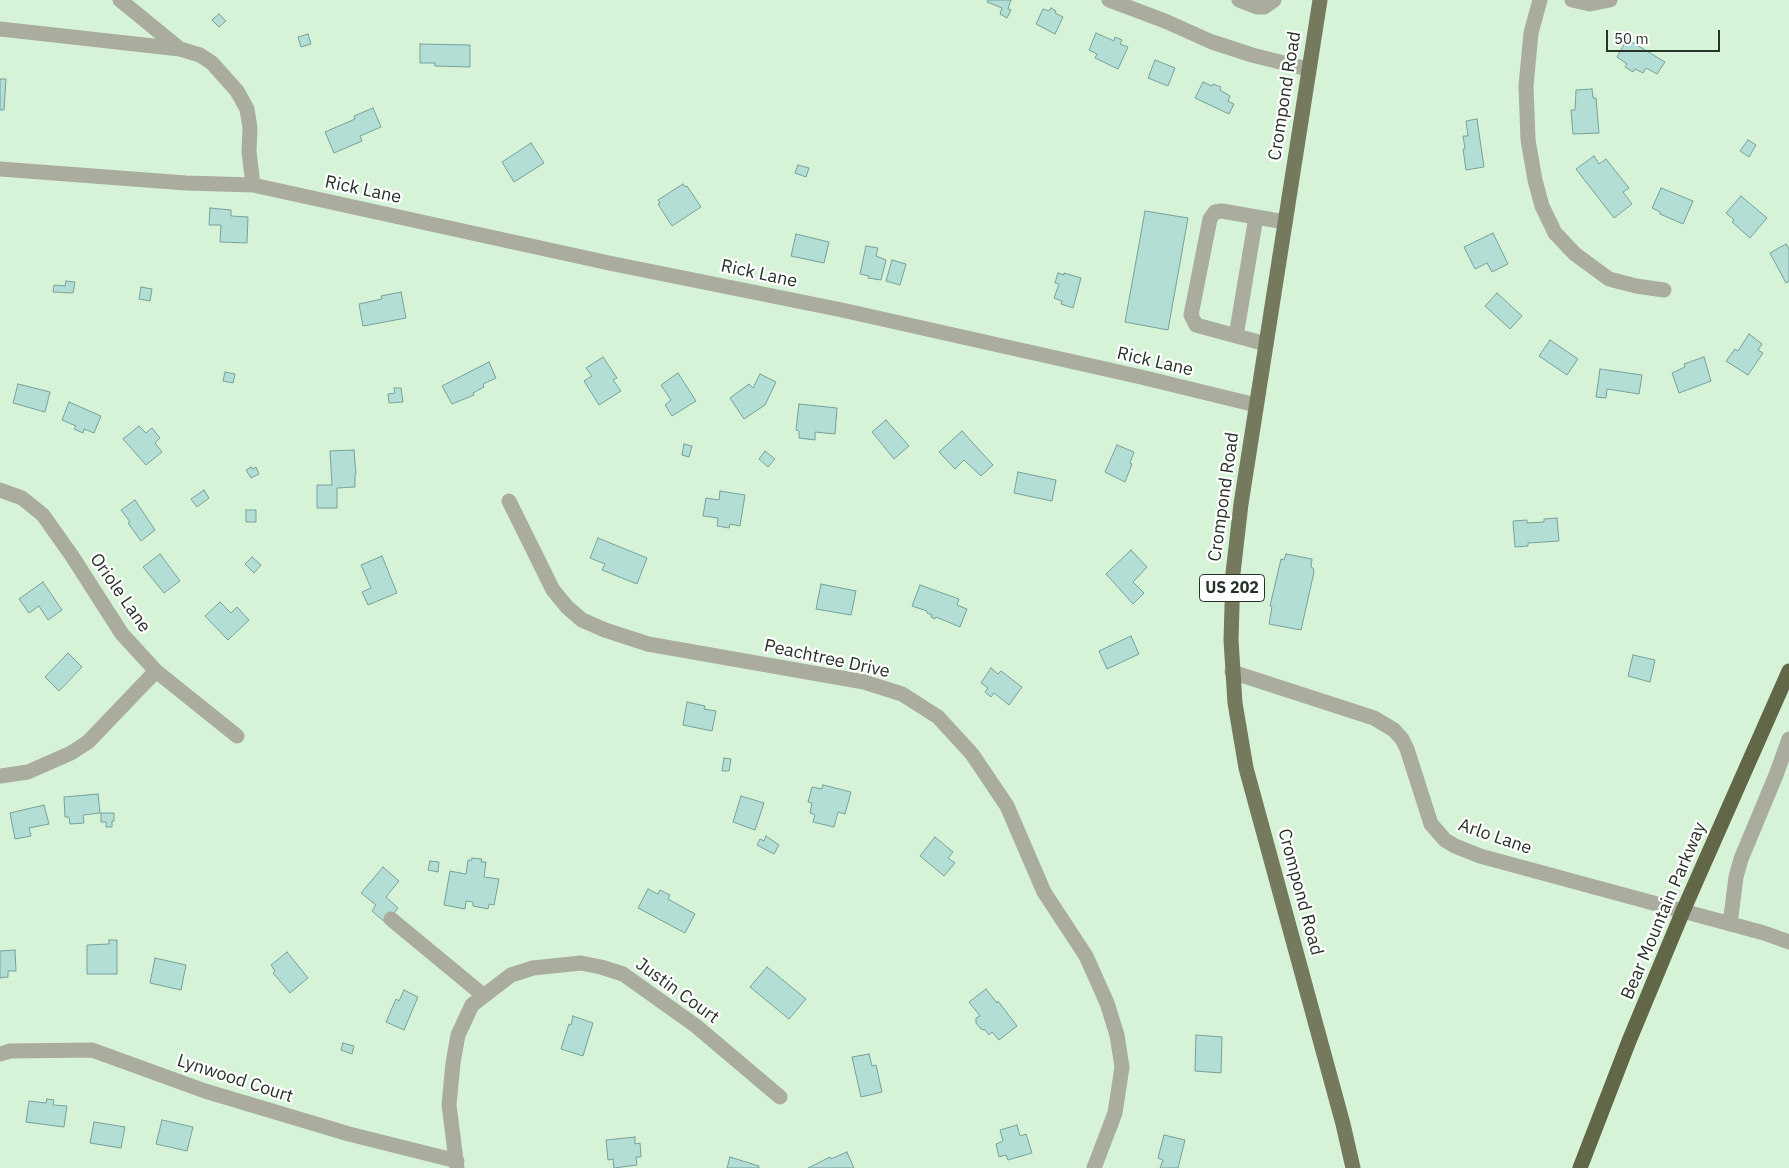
<!DOCTYPE html>
<style>
body{margin:0}
#map{position:relative;width:1789px;height:1168px;overflow:hidden;background:#d6f3d8;font-family:"IBM Plex Sans",sans-serif}
canvas{display:block}
.scale{position:absolute;left:1606px;top:30px;width:114px;height:22px;box-sizing:border-box;border:2px solid #273228;border-top:0;padding-left:6px;font-size:15px;line-height:18px;white-space:nowrap;color:#273228;-webkit-text-stroke:4px #fff;paint-order:stroke}
</style>
<div id="map">
<canvas width="1789" height="1168"></canvas>
<div class="scale">50 m</div>
</div>
<script>
const g = document.querySelector('canvas').getContext('2d');
g.lineJoin = 'round';
function fill(path, color) {
  g.fillStyle = color;
  g.fill(path, 'evenodd');
}
function toPath(rows) {
  const path = new Path2D();
  for (const r of rows) {
    path.moveTo(r[0], r[1]);
    for (let i = 2; i < r.length; i += 2) path.lineTo(r[i], r[i + 1]);
  }
  return path;
}
function stroke(path, color, width, dash) {
  g.strokeStyle = color;
  g.lineWidth = width;
  g.lineCap = dash ? 'butt' : 'round';
  g.setLineDash(dash || []);
  g.stroke(path);
}
function drawText(font, color, halo, rows, align = 'center') {
  g.font = font + ' "IBM Plex Sans",sans-serif';
  g.lineWidth = 4.5;
  g.setLineDash([]);
  g.textBaseline = 'middle';
  g.strokeStyle = halo;
  g.fillStyle = color;
  for (const [text, x, y, turn = 0] of rows) {
    g.save();
    g.translate(x, y);
    g.rotate((+turn || 0) * Math.PI / 180);
    g.textAlign = isNaN(turn) ? turn : align;
    if (halo) g.strokeText(text, 0, 0);
    g.fillText(text, 0, 0);
    g.restore();
  }
}
const building = toPath([
 [988,0,1011,0,1008,9,1011,10,1007,18,1000,14,1002,8,987,2,988,0],
 [1051,8,1056,11,1055,13,1063,17,1055,34,1036,24,1043,9,1049,11,1051,8],
 [219,14,226,21,219,27,212,20,219,14],
 [1096,33,1114,41,1115,37,1122,40,1120,44,1128,47,1118,69,1095,58,1097,54,1089,50,1096,33],
 [308,34,311,44,301,47,298,37,308,34],
 [1627,39,1665,62,1657,74,1646,68,1643,73,1635,69,1633,72,1625,67,1627,64,1617,57,1627,39],
 [420,44,470,45,470,67,435,66,435,63,420,63,420,44],
 [1155,60,1175,68,1168,86,1148,78,1155,60],
 [0,79,6,79,4,110,0,110,0,79],
 [1203,82,1212,86,1213,84,1221,87,1220,90,1230,96,1228,101,1234,104,1229,114,1195,98,1203,82],
 [1592,89,1593,98,1596,98,1599,133,1573,134,1571,110,1575,110,1576,90,1592,89],
 [373,108,381,127,360,136,362,141,334,153,325,132,355,119,354,116,373,108],
 [1477,119,1484,167,1466,170,1463,149,1465,149,1463,136,1468,136,1466,121,1477,119],
 [1748,140,1756,145,1749,157,1740,151,1748,140],
 [531,143,544,163,514,182,502,162,531,143],
 [1594,156,1599,164,1606,159,1629,188,1623,192,1632,204,1614,218,1576,169,1594,156],
 [798,165,809,168,806,177,795,173,798,165],
 [683,184,685,187,687,186,701,207,672,226,658,204,660,203,658,200,683,184],
 [1661,188,1693,201,1683,224,1660,214,1660,212,1652,208,1661,188],
 [1741,196,1767,218,1750,238,1732,222,1734,220,1726,213,1741,196],
 [210,208,231,210,231,216,248,217,247,243,220,242,221,225,209,225,210,208],
 [1145,211,1188,218,1168,330,1125,322,1145,211],
 [1493,233,1508,264,1492,272,1487,263,1475,269,1464,247,1493,233],
 [796,234,829,242,824,263,791,256,796,234],
 [1786,244,1789,249,1789,281,1786,283,1770,253,1786,244],
 [866,246,878,248,876,256,886,260,881,280,868,278,869,276,860,274,866,246],
 [892,260,906,264,900,285,886,281,892,260],
 [1058,273,1064,275,1064,273,1081,278,1073,308,1061,304,1062,301,1054,298,1059,284,1055,283,1058,273],
 [66,281,75,282,73,293,53,292,54,285,65,286,66,281],
 [141,287,152,289,150,301,139,299,141,287],
 [401,292,406,318,363,326,359,304,382,299,381,296,401,292],
 [1497,293,1522,316,1510,329,1485,306,1497,293],
 [1749,334,1762,344,1758,350,1763,353,1748,375,1726,361,1735,349,1738,351,1749,334],
 [1550,340,1578,359,1567,375,1539,356,1550,340],
 [603,357,617,378,613,380,621,391,599,405,584,381,592,376,586,368,603,357],
 [1704,357,1711,381,1679,393,1672,373,1685,367,1684,364,1704,357],
 [489,362,496,378,483,384,484,387,473,393,474,395,452,404,442,386,489,362],
 [1600,369,1642,375,1639,394,1607,389,1606,398,1596,397,1600,369],
 [225,372,235,374,233,383,223,381,225,372],
 [678,373,696,401,672,416,665,405,671,400,661,385,678,373],
 [760,374,776,382,765,405,744,419,730,398,749,384,753,388,760,374],
 [18,384,50,392,45,412,13,403,18,384],
 [394,388,401,388,403,402,389,403,388,394,395,393,394,388],
 [69,402,101,416,94,433,84,429,83,433,74,429,76,426,62,420,69,402],
 [799,404,837,408,835,434,815,432,815,440,799,438,799,431,796,430,799,404],
 [886,420,909,446,894,459,872,432,886,420],
 [139,426,146,433,152,428,160,438,155,443,162,452,146,465,123,439,139,426],
 [962,431,993,465,981,476,964,460,955,469,939,452,962,431],
 [684,444,692,446,689,457,682,455,684,444],
 [1117,445,1134,452,1130,463,1132,464,1125,482,1105,472,1117,445],
 [354,450,356,474,355,475,355,487,337,488,337,508,317,508,317,485,332,485,330,451,354,450],
 [765,451,775,459,768,467,759,459,765,451],
 [251,467,252,469,256,467,259,474,251,478,246,470,251,467],
 [1018,472,1056,480,1052,501,1014,493,1018,472],
 [204,490,209,498,197,507,191,499,204,490],
 [720,491,745,495,740,526,730,524,729,528,717,526,718,518,703,516,706,498,719,500,720,491],
 [135,500,155,530,141,541,128,523,130,522,121,510,135,500],
 [246,510,256,510,256,522,246,522,246,510],
 [1557,518,1559,541,1528,543,1528,546,1515,547,1513,521,1527,520,1527,523,1544,522,1544,519,1557,518],
 [598,538,647,558,637,584,602,570,605,564,590,558,598,538],
 [1131,550,1147,567,1133,582,1144,593,1133,604,1106,574,1131,550],
 [160,554,180,581,164,593,143,567,160,554],
 [1286,554,1312,559,1311,567,1313,568,1314,572,1301,630,1269,624,1272,607,1270,606,1281,559,1284,560,1286,554],
 [382,556,397,593,368,605,362,592,371,588,361,565,382,556],
 [252,557,261,565,254,573,245,564,252,557],
 [43,582,62,610,48,620,39,606,29,613,19,599,43,582],
 [821,584,856,591,851,615,816,609,821,584],
 [920,585,959,599,957,605,967,609,960,627,936,617,935,619,931,617,932,615,927,613,927,611,912,606,920,585],
 [220,602,231,613,237,607,249,620,228,640,205,616,220,602],
 [1131,636,1139,654,1107,669,1099,651,1131,636],
 [68,653,82,667,59,691,45,677,68,653],
 [1633,655,1655,660,1650,682,1628,676,1633,655],
 [991,668,998,674,1001,671,1022,687,1009,705,994,693,991,697,985,692,988,688,981,683,991,668],
 [687,702,705,706,704,709,716,711,712,731,683,725,687,702],
 [724,758,731,759,729,771,722,771,724,758],
 [823,785,851,792,845,814,838,812,834,827,813,822,815,815,810,813,812,803,808,802,812,787,822,789,823,785],
 [98,794,100,813,83,815,84,823,70,824,69,817,65,817,64,797,98,794],
 [741,796,764,803,755,830,733,822,741,796],
 [44,805,49,824,29,828,31,836,15,839,10,813,44,805],
 [101,813,114,813,114,821,112,821,112,827,106,827,106,822,101,822,101,813],
 [766,836,779,845,774,854,757,845,760,839,764,841,766,836],
 [935,837,953,852,948,858,955,863,944,876,920,856,935,837],
 [472,858,482,859,481,862,486,862,484,877,499,879,494,905,489,904,488,909,473,906,473,902,466,901,465,909,444,905,450,871,466,874,468,860,472,860,472,858],
 [430,861,439,862,438,872,428,870,430,861],
 [383,867,399,881,386,897,398,908,386,923,372,911,376,905,361,893,383,867],
 [648,889,658,894,660,890,670,895,668,899,695,914,685,933,638,908,648,889],
 [109,940,117,940,117,974,87,974,87,945,109,944,109,940],
 [15,950,16,971,8,971,8,977,0,978,0,951,15,950],
 [287,952,308,978,290,993,273,973,275,971,271,965,287,952],
 [155,958,186,965,181,990,150,983,155,958],
 [767,967,806,999,789,1019,750,987,767,967],
 [986,989,997,1003,998,1001,1017,1026,999,1040,992,1032,989,1035,985,1030,981,1029,976,1023,976,1018,980,1016,969,1002,986,989],
 [404,990,418,997,404,1030,386,1022,396,999,399,1001,404,990],
 [573,1016,593,1023,583,1056,561,1049,569,1024,571,1025,573,1016],
 [1196,1035,1222,1037,1221,1073,1195,1071,1196,1035],
 [343,1043,354,1046,352,1054,341,1050,343,1043],
 [869,1054,872,1066,876,1065,882,1092,861,1097,852,1057,869,1054],
 [47,1099,54,1100,53,1105,67,1106,64,1127,26,1122,29,1101,46,1103,47,1099],
 [162,1120,193,1127,187,1151,156,1144,162,1120],
 [94,1122,125,1127,121,1148,90,1143,94,1122],
 [1017,1125,1020,1136,1026,1134,1032,1153,1008,1160,1006,1155,999,1157,996,1144,1003,1141,1000,1130,1017,1125],
 [1164,1135,1185,1140,1178,1168,1160,1168,1163,1160,1158,1158,1164,1135],
 [635,1137,635,1144,640,1143,641,1157,636,1157,637,1165,614,1168,613,1159,608,1160,606,1140,635,1137],
 [847,1152,854,1168,808,1168,830,1157,831,1159,847,1152],
 [730,1157,759,1166,759,1168,727,1168,730,1157]
]);
fill(building, '#b3ded5');
stroke(building, '#77a198', 1);
stroke(toPath([
 [120,0,180,49],
 [1109,0,1165,21,1212,42,1252,55,1308,69],
 [1239,0,1257,7,1264,7,1274,0],
 [1540,0,1531,33,1526,86,1528,140,1535,180,1542,206,1555,233,1575,254,1609,279,1636,286,1664,290],
 [1572,0,1590,4,1610,0],
 [0,29,180,49,200,55,212,63,237,91,247,109,250,128,249,152,253,185],
 [0,169,186,183,253,185,609,263,842,310,1141,377,1256,405],
 [1236,336,1256,217],
 [1266,344,1196,325,1191,315,1210,219,1215,212,1222,211,1285,222],
 [0,490,22,498,43,515,72,556,122,634,156,671,237,736],
 [509,501,553,590,567,607,582,620,605,630,648,644,864,682,902,694,938,717,972,754,1007,806,1044,892,1086,956,1107,1003,1117,1035,1122,1067,1115,1113,1094,1168],
 [1232,672,1374,718,1394,730,1402,739,1407,749,1431,824,1445,840,1455,846,1480,856,1764,933,1789,942],
 [0,776,28,772,71,753,88,742,156,671],
 [391,919,483,995],
 [1730,924,1736,877,1741,859,1776,775,1789,739],
 [0,1054,10,1051,92,1050,205,1091,349,1134,457,1161],
 [457,1168,449,1105,453,1063,458,1035,472,1005,511,975,533,968,581,963,601,967,623,974,696,1026,780,1097]
]), '#aaac9d', 15);
stroke(toPath([
 [1320,0,1241,504,1233,573,1231,640,1235,703,1246,768,1343,1124,1353,1168]
]), '#75795e', 15);
stroke(toPath([
 [1580,1168,1629,1041,1683,911,1789,671]
]), '#626747', 15);
for (const [x, y, w] of [
 [1232,588,65]
]) {
  const box = new Path2D();
  box.roundRect(x - w / 2, y - 13.5, w, 27, 4);
  g.fillStyle = '#fff';
  g.fill(box);
  stroke(box, '#273228', 1);
}
drawText('bold 16px', '#273228', null, [
 ["US 202",1232,588]
]);
drawText('18px', '#273228', '#fff', [
 ["Crompond Road",1285,96,-81],
 ["Rick Lane",363,190,12],
 ["Rick Lane",759,274,12],
 ["Rick Lane",1155,362,13],
 ["Crompond Road",1224,497,-82],
 ["Oriole Lane",120,593,55],
 ["Peachtree Drive",827,659,12],
 ["Arlo Lane",1495,837,19],
 ["Crompond Road",1300,892,75],
 ["Bear Mountain Parkway",1664,911,-67],
 ["Justin Court",677,991,36],
 ["Lynwood Court",235,1079,18]
]);
</script>
